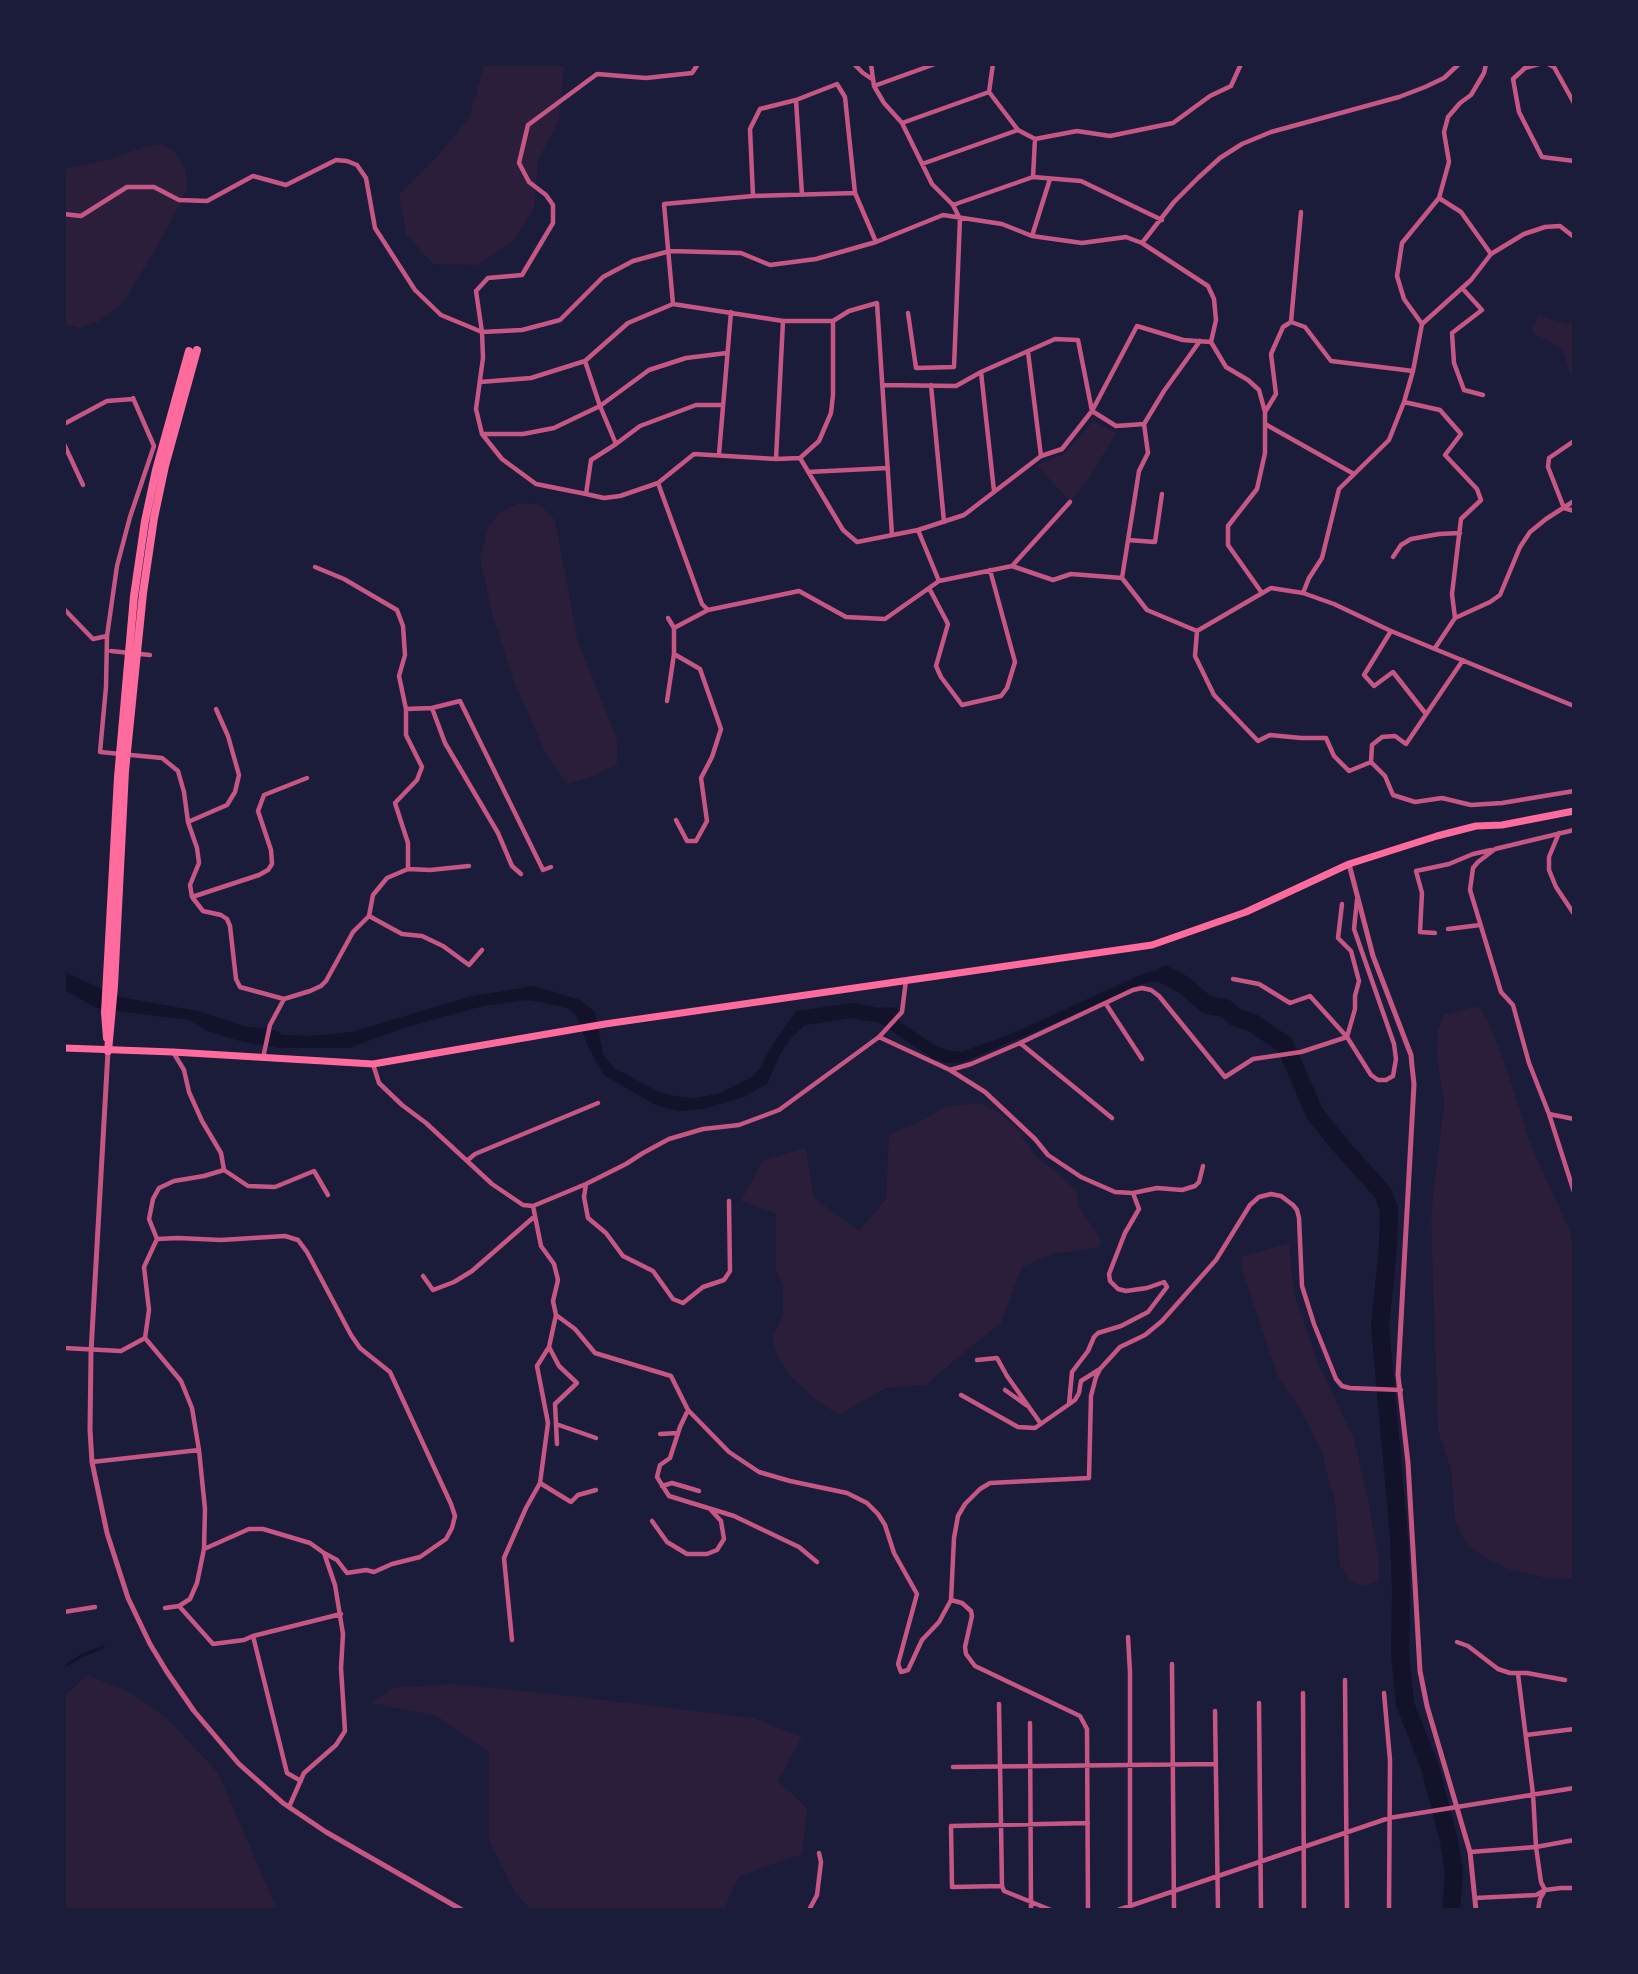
<!DOCTYPE html>
<style>
body{margin:0}
#map{position:relative;width:1638px;height:1974px;overflow:hidden;background:#1b1b3a;font-family:Helvetica,sans-serif}
canvas{display:block}
.frame{position:absolute;inset:0;border:66px solid #1b1b3a;pointer-events:none}
</style>
<div id="map">
<canvas width="1638" height="1974"></canvas>
<div class="frame"></div>
</div>
<script>
const g = document.querySelector('canvas').getContext('2d');
g.lineJoin = 'round';
function fill(path, color) {
  g.fillStyle = color;
  g.fill(path, 'evenodd');
}
function toPath(rows) {
  const path = new Path2D();
  for (const r of rows) {
    path.moveTo(r[0], r[1]);
    for (let i = 2; i < r.length; i += 2) path.lineTo(r[i], r[i + 1]);
  }
  return path;
}
function stroke(path, color, width, dash) {
  g.strokeStyle = color;
  g.lineWidth = width;
  g.lineCap = dash ? 'butt' : 'round';
  g.setLineDash(dash || []);
  g.stroke(path);
}
fill(toPath([
 [484,65,564,65,559,120,538,160,534,208,514,240,477,265,433,264,406,234,399,195,434,160,469,118],
 [160,144,174,151,185,167,188,188,161,240,124,302,99,321,79,328,65,324,64,169,111,159,141,148],
 [1538,315,1568,324,1573,319,1573,381,1562,349,1532,332],
 [1092,422,1100,424,1116,433,1086,483,1070,502,1037,465,1064,454],
 [519,503,540,505,555,520,578,642,617,739,617,764,594,776,567,784,547,756,514,682,492,613,480,558,487,529,500,512],
 [1477,1006,1487,1018,1509,1076,1530,1143,1573,1238,1573,1578,1550,1579,1509,1569,1482,1556,1465,1542,1455,1521,1451,1469,1438,1431,1431,1216,1444,1104,1437,1055,1438,1030,1444,1015],
 [981,1103,1001,1114,1015,1126,1035,1156,1057,1172,1077,1192,1078,1206,1101,1239,1100,1247,1052,1254,1022,1267,1001,1323,963,1353,926,1385,886,1388,839,1415,816,1400,791,1377,778,1357,772,1338,783,1315,783,1285,776,1270,776,1213,741,1201,763,1160,806,1148,814,1198,859,1231,886,1199,889,1134,916,1124,945,1107],
 [1289,1243,1294,1293,1318,1363,1353,1437,1368,1498,1380,1567,1378,1581,1362,1586,1350,1581,1340,1565,1335,1502,1321,1450,1303,1413,1278,1377,1242,1269,1241,1257],
 [88,1675,133,1694,169,1720,218,1773,277,1909,65,1909,65,1695],
 [452,1684,561,1695,753,1718,802,1737,778,1781,807,1808,802,1854,739,1876,724,1909,531,1909,515,1893,489,1840,489,1752,437,1716,372,1703,392,1688]
]), '#2a1e3b');
fill(toPath([
 [1161,969,1172,970,1187,984,1183,989,1159,982,1150,982,1138,985,1069,1017,961,1063,947,1063,935,1060,880,1023,851,1018,805,1025,792,1037,780,1054,767,1084,743,1097,720,1104,702,1109,678,1111,656,1105,604,1075,589,1048,576,1015,568,1008,540,1002,525,1000,483,1006,403,1028,349,1048,281,1048,243,1042,205,1030,189,1020,96,1008,65,990,64,972,120,997,197,1011,248,1027,274,1030,283,1035,311,1036,352,1032,468,997,534,986,580,1000,595,1012,603,1054,614,1068,659,1092,673,1096,695,1098,718,1094,752,1077,760,1068,771,1047,796,1011,853,1003,880,1008,897,1007,900,1022,934,1045,951,1051,961,1052,1009,1035,1140,975]
]), '#12122b');
stroke(toPath([
 [64,1667,81,1656,103,1647]
]), '#12122b', 3);
stroke(toPath([
 [1165,975,1184,985,1207,1005,1225,1008,1235,1017,1253,1023,1285,1045,1315,1114,1340,1145,1383,1193,1389,1209,1388,1248,1380,1326,1399,1537,1401,1591,1400,1653,1405,1704,1430,1767,1449,1841,1454,1871,1451,1910]
]), '#12122b', 18);
stroke(toPath([
 [854,64,863,73,872,79],
 [871,64,874,86,884,103,902,123,932,184,953,205,960,219,954,367,916,368,908,313],
 [993,64,989,92,1018,130,1035,139,1033,177],
 [1539,64,1525,68,1513,79,1519,112,1542,157,1574,161],
 [1548,64,1554,67,1574,103],
 [874,86,935,64],
 [796,100,802,195],
 [902,123,989,92],
 [1035,139,1077,131,1110,136,1173,123,1210,96,1231,86,1241,64],
 [922,164,1018,130],
 [753,196,750,129,760,109,796,100,837,84,845,97,855,193,876,242],
 [1439,198,1461,212,1491,254],
 [953,205,1033,177,1081,181,1162,220],
 [64,214,81,216,127,187,154,187,179,200,207,201,253,176,286,185,336,160,347,161,357,165,366,178,375,228,415,290,441,315,482,332,522,330,560,320,603,277,633,261,670,251,741,253,770,265,816,259,876,242,943,215,1002,224,1032,236,1082,243,1126,237,1142,243,1208,286,1214,299,1216,320,1211,342,1226,367,1248,380,1259,390,1265,412,1265,453,1257,489,1228,526,1228,545,1262,593],
 [1032,236,1050,179],
 [1142,243,1174,202,1198,178,1220,158,1242,144,1271,132,1399,97,1425,87,1444,78,1459,64],
 [1462,288,1482,310,1452,333,1454,363,1464,390,1483,395],
 [673,304,664,204,753,196,855,193],
 [1291,322,1305,327,1331,361,1413,371],
 [1291,322,1301,212],
 [1422,324,1404,299,1397,276,1402,243,1439,198,1449,162,1444,132,1448,117,1460,103,1471,95,1484,73,1486,64],
 [1028,352,1041,456],
 [585,361,600,406,616,444,591,460,586,494,604,498,620,496,658,483,694,454,776,459,800,458,819,441,831,413,833,395,833,321],
 [981,372,994,491],
 [480,382,531,378,585,361,628,323,673,304,783,321,833,321,849,311,877,303,892,535],
 [882,385,956,386,981,372,1055,339,1078,340,1092,411,1116,426,1144,424,1148,453,1139,471,1122,578],
 [931,385,944,522],
 [1404,402,1440,410,1461,434,1445,455,1477,489,1481,500,1461,519,1452,594,1455,618],
 [1265,412,1276,394,1271,354,1283,327,1291,322],
 [64,424,107,401,133,399],
 [1144,424,1164,391,1200,341],
 [1265,424,1354,474],
 [482,434,523,434,554,428,600,406,649,370,686,358,727,353],
 [64,444,83,485],
 [616,444,640,426,696,405,723,405],
 [719,454,731,312],
 [800,458,843,530,857,542,918,530,964,515,1041,456,1062,449,1092,411,1137,326,1183,340,1211,342],
 [776,459,783,321],
 [808,472,888,468],
 [658,483,702,604,708,610,799,591,846,617,885,619,939,581,1012,566,1053,580,1071,574,1122,578,1147,610,1197,631],
 [586,494,536,484,502,459,482,434,476,409,483,358,482,332,476,291,488,278,522,275,553,223,553,205,546,195,529,182,519,163,528,125,597,74,646,78,692,73,698,64],
 [1564,508,1548,467,1549,458,1574,441],
 [1564,508,1574,511],
 [918,530,939,581],
 [1128,540,1155,542,1162,494],
 [1393,557,1401,545,1411,539,1439,534,1460,533],
 [1012,566,1070,502],
 [929,588,948,624,936,666,941,677,962,705,1001,696,1007,688,1015,662,990,570],
 [1303,593,1309,578,1322,558,1339,489,1389,440,1404,402,1413,371,1422,324,1471,280,1491,254,1524,234,1545,227,1560,226,1574,237],
 [64,609,93,639,107,636,117,566,130,517,154,446,133,398],
 [674,628,708,610],
 [1197,631,1271,588,1303,593,1334,604,1391,631,1574,706],
 [1197,631,1195,656,1214,695,1258,741,1270,735,1301,738,1326,738,1334,756,1349,771,1371,762],
 [1391,631,1364,675,1374,686,1393,672,1426,714],
 [107,636,106,687,100,752,162,758,178,771,184,792,188,822,197,848,199,863,190,885,192,897,203,911,221,915,227,919,230,926,236,979,240,987,284,999,310,991,321,986,326,981,353,932,369,916,373,895,387,878,408,869,408,843,395,803,417,780,422,767,406,735,406,709,399,676,405,655,403,626,397,610,344,579,315,567],
 [1435,648,1455,618,1490,602,1500,595,1520,547,1530,532,1546,519,1574,501],
 [111,651,150,655],
 [674,654,700,669,721,729,712,757,701,778,707,821,696,841,687,841,676,820],
 [1463,660,1406,744,1395,736,1382,737,1372,745,1371,762,1385,776,1393,795,1415,802,1442,798,1471,805,1502,803,1574,791],
 [667,701,674,654,674,628,668,618],
 [432,708,445,743,498,833,512,866,521,874],
 [406,709,432,708,460,701,543,870,551,867],
 [188,822,227,805,235,792,239,775,228,736,216,709],
 [1574,830,1495,849,1478,862,1473,868,1470,890,1501,992,1513,1005,1529,1063,1549,1114,1574,1119],
 [1559,833,1549,857,1549,870,1556,887,1574,914],
 [408,869,430,870,469,866],
 [192,897,259,875,268,870,272,864,271,850,258,811,264,795,307,778],
 [369,916,402,934,422,936,443,946,469,965,482,950],
 [1448,929,1480,925],
 [1435,933,1420,932,1422,893,1416,871,1449,864,1473,854,1491,850],
 [1233,979,1259,984,1290,1003,1310,996,1347,1037,1371,1075,1378,1080,1386,1080,1393,1076,1396,1059,1394,1044,1354,929,1357,900],
 [1106,1004,1142,1059],
 [879,1037,950,1070,985,1092,1035,1139,1048,1155,1081,1177,1115,1192,1133,1193,1157,1188,1182,1190,1195,1186,1199,1182,1203,1166],
 [1020,1043,1112,1118],
 [263,1058,270,1025,284,999],
 [373,1064,379,1083,402,1105,426,1123,492,1184,523,1205,533,1206,586,1184,626,1164,643,1153,669,1139,703,1129,739,1125,779,1110,879,1037,902,1012,906,980],
 [950,1070,971,1064,1020,1043,1133,990,1142,988,1151,990,1159,996,1225,1077,1253,1059,1301,1052,1347,1037,1355,1009,1355,996,1359,981,1351,951,1338,938,1342,904],
 [1549,1114,1574,1192],
 [468,1160,475,1154,598,1103],
 [224,1170,248,1186,275,1187,314,1171,328,1195],
 [586,1184,584,1197,588,1218,606,1233,623,1256,653,1271,673,1299,683,1303,703,1287,724,1280,730,1271,729,1201],
 [533,1206,541,1246,554,1264,558,1280,553,1301,556,1315,575,1329,595,1353,671,1376,688,1410,729,1452,759,1472,790,1481,847,1493,867,1503,878,1514,885,1525,894,1553,917,1594,898,1664,901,1672,908,1670,922,1640,939,1622,951,1600,954,1538,958,1516,965,1504,980,1489,990,1483,1089,1478,1091,1396,1096,1377,1100,1369,1120,1347,1145,1335,1162,1321,1216,1260,1250,1205,1259,1197,1271,1194,1281,1196,1293,1205,1297,1210,1299,1218,1302,1286,1314,1324,1336,1379,1342,1386,1350,1388,1401,1390],
 [157,1239,178,1238,221,1240,285,1236,298,1240,307,1252,351,1335,360,1348,390,1372,451,1504,455,1516,452,1528,446,1539,420,1557,392,1564,374,1572,366,1570,347,1573,337,1560,324,1553],
 [423,1276,433,1290,454,1282,472,1271,535,1216],
 [556,1315,549,1347,537,1366,548,1423,540,1483,571,1502,578,1495,596,1490],
 [549,1347,559,1366,577,1383,555,1404,556,1424,596,1438],
 [64,1348,121,1351,145,1338],
 [977,1360,997,1358,1007,1376,1041,1424],
 [1005,1390,1026,1405],
 [961,1395,1018,1427,1035,1428,1075,1400,1079,1393,1081,1381,1100,1369],
 [1069,1404,1072,1372,1088,1351,1094,1337,1098,1333,1121,1326,1148,1312,1167,1287,1164,1282,1147,1288,1126,1291,1118,1289,1110,1281,1109,1274,1125,1233,1139,1209,1133,1193],
 [688,1410,680,1427,670,1458,660,1465,657,1477,669,1496,734,1516,799,1547,817,1562],
 [556,1424,557,1444],
 [660,1434,678,1433],
 [92,1462,199,1450],
 [662,1486,672,1483,699,1491],
 [652,1521,667,1542,687,1554,707,1554,717,1550,724,1539,721,1521,711,1510],
 [204,1549,249,1529,263,1529,310,1543,324,1553,335,1585,343,1634,341,1668,345,1731,336,1745,304,1773,289,1807],
 [951,1600,962,1603,971,1611,972,1616,965,1647,966,1654,975,1666,1080,1716,1087,1729,1088,1910],
 [179,1606,213,1644,244,1640,253,1636,341,1614],
 [165,1608,179,1606,190,1599,197,1583,204,1549,205,1509,199,1450,192,1408,181,1381,145,1338,149,1310,144,1267,157,1239,149,1219,153,1199,159,1188,174,1181,204,1176,224,1170,221,1153,202,1121,189,1092,184,1070,173,1052],
 [64,1612,95,1607],
 [253,1636,287,1773,301,1781],
 [1128,1637,1130,1672,1130,1910],
 [512,1640,504,1558,526,1508,540,1483],
 [1457,1642,1468,1646,1498,1669,1510,1673,1527,1673,1565,1680],
 [1172,1664,1174,1910],
 [1518,1674,1533,1794,1536,1847,1541,1882,1545,1890,1540,1899,1538,1910],
 [1345,1680,1347,1910],
 [1303,1693,1304,1910],
 [1384,1693,1390,1760,1389,1910],
 [1259,1703,1261,1910],
 [999,1704,1002,1886,1004,1891,1051,1910],
 [1215,1711,1218,1910],
 [1030,1723,1031,1910],
 [1526,1735,1574,1729],
 [953,1767,1216,1764],
 [1470,1852,1536,1847,1574,1840],
 [1002,1886,952,1887,951,1826,1088,1823],
 [1475,1898,1536,1895,1545,1890,1561,1888,1574,1888],
 [809,1910,817,1895,821,1862,819,1853],
 [1118,1910,1389,1818,1574,1788]
]), '#c65784', 4.5);
stroke(toPath([
 [1349,864,1373,956,1411,1055,1412,1066,1414,1084,1398,1375,1408,1463,1420,1671,1427,1706,1470,1852,1476,1910],
 [108,1051,91,1352,90,1430,92,1462,107,1533,128,1598,150,1644,167,1672,194,1711,239,1764,283,1803,326,1832,462,1910]
]), '#c65784', 5);
stroke(toPath([
 [64,1048,173,1052,373,1064,605,1024,1152,945,1246,912,1349,864,1437,836,1476,826,1502,825,1574,811]
]), '#ff6b9d', 7);
stroke(toPath([
 [107,1038,105,1013,118,777,134,596,145,521,156,470,189,351],
 [108,1051,114,986,125,771,143,593,154,518,165,466,197,350]
]), '#ff6b9d', 8);
</script>
